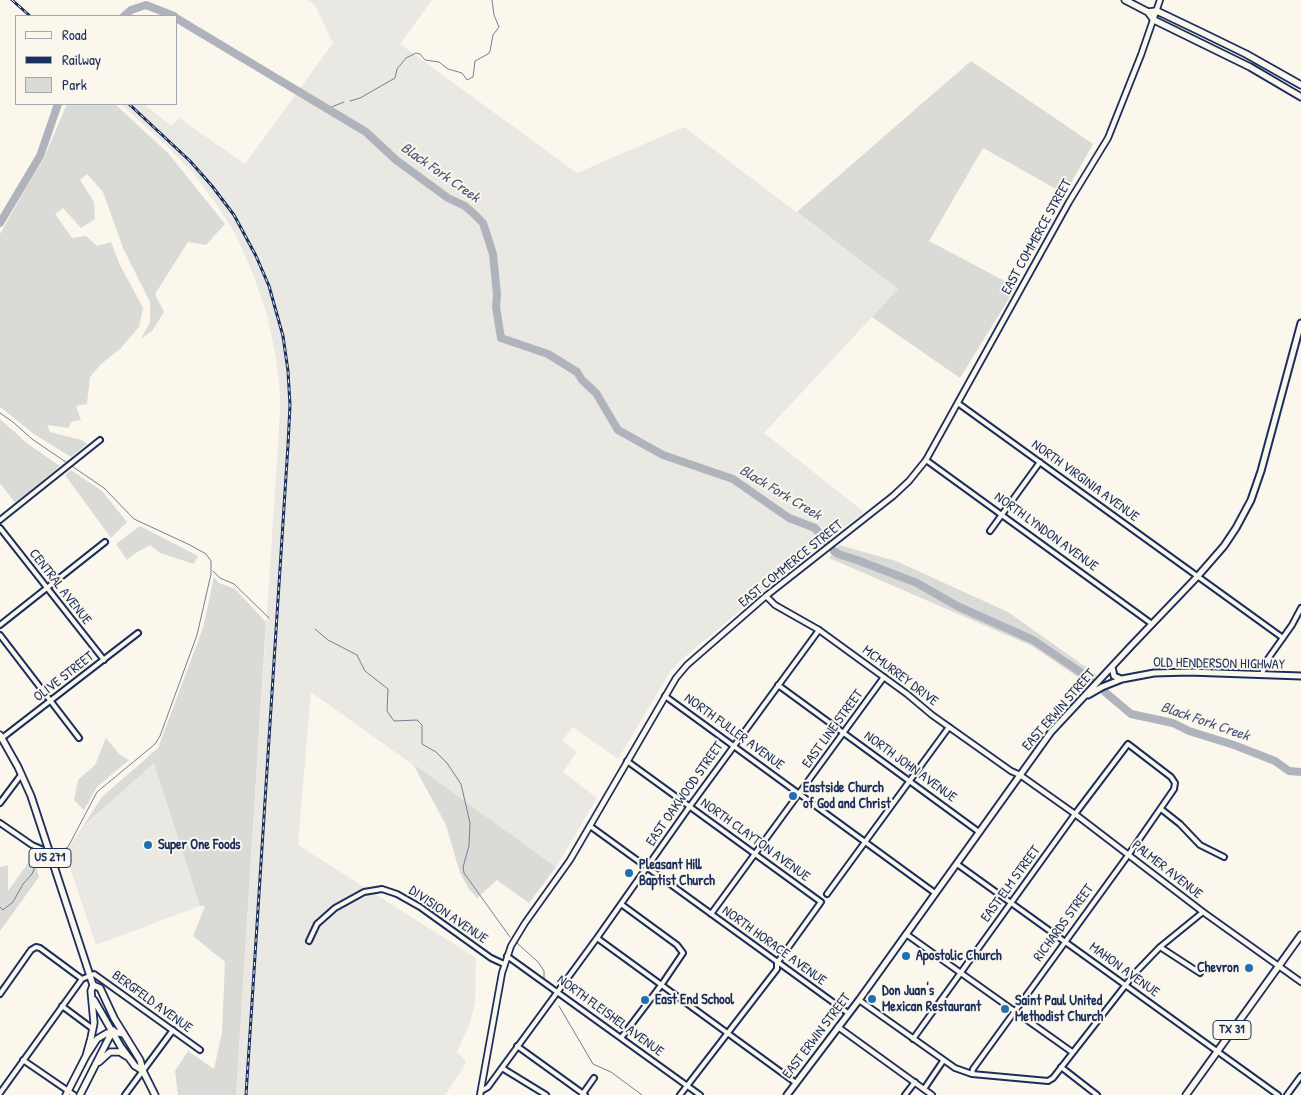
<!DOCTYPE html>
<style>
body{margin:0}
#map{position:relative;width:1301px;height:1095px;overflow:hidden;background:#fbf7ec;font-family:"Patrick Hand",sans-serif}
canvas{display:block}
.legend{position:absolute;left:15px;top:15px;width:162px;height:90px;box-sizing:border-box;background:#fbf7ec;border:1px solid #a1a7b3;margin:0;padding:6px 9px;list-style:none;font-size:15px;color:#1b2f5e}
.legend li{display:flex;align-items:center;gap:10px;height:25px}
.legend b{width:25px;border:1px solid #a1a7b3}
</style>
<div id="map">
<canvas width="1301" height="1095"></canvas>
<ul class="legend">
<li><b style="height:6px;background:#fbf7ec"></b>Road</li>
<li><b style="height:6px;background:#1b2f5e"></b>Railway</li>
<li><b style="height:14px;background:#dadad7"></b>Park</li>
</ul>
</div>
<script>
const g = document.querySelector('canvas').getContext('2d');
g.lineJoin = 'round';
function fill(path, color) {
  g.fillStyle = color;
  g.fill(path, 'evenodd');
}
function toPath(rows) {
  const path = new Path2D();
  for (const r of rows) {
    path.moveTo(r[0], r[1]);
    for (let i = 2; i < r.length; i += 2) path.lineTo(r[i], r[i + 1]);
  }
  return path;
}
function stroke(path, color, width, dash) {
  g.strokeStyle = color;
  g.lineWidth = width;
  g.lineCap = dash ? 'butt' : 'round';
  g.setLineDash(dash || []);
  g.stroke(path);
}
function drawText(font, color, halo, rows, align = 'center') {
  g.font = font + ' "Patrick Hand",sans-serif';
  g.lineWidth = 4;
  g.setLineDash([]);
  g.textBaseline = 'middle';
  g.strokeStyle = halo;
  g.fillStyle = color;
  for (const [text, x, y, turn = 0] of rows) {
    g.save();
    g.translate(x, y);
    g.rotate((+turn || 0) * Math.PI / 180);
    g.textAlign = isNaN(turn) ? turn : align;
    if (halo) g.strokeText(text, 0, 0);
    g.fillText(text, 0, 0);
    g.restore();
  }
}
fill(toPath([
 [307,0,432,0,400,44,577,173,684,127,898,289,764,433,864,512,796,564,681,660,671,670,618,759,573,727,562,741,577,752,563,772,597,798,556,867,311,692,298,845,476,958,475,1002,470,1023,457,1052,466,1061,461,1071,445,1095,236,1095,280,412,280,393,276,357,267,315,254,277,236,235,217,205,194,174,167,146,121,104,144,104,171,126,179,118,245,164,333,43,315,5],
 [154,762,200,906,96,945,65,853,83,826]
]), '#eae8e2');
fill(toPath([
 [971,61,1093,144,1065,194,983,148,929,241,1016,287,960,378,872,317,898,289,797,212],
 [67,104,115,104,168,153,225,224,206,245,188,242,155,294,164,312,152,331,141,339,150,322,150,302,123,248,103,192,87,174,80,180,94,202,95,219,81,228,63,208,55,214,72,238,86,236,97,246,111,242,120,265,143,308,139,327,120,349,101,364,90,377,87,404,76,406,81,420,71,422,69,428,47,425,50,432,82,440,87,444,71,457,34,434,0,407,0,234,27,186,43,160],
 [0,419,28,444,60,466,15,503,0,483],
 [71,470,102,491,127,522,111,538,65,475],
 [140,526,198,556,194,564,160,553,150,545,134,554,127,560,116,544],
 [839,545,896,561,1008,612,1097,675,1088,684,1032,646,829,558],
 [214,577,219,583,235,589,266,622,236,1095,178,1095,175,1071,188,1051,214,1069,222,1033,225,962,193,936,205,906,200,906,154,763,83,826,102,797,158,748,203,628],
 [106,738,119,754,129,760,97,787,84,810,74,800,78,780,95,765],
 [413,764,556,867,529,903,497,880,477,898,469,889,460,873,446,825],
 [33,856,39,877,0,931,0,867,8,865,8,891]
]), '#dadad7');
stroke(toPath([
 [350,101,360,98,395,78,397,69,406,58,416,53,420,54,425,60,439,62,448,69,462,73,467,80,473,77,475,61,488,54,490,51,493,35,499,27,494,15,492,0],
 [329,108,344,102],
 [0,413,13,422,32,439,104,488,134,519,190,545,206,554,211,561,211,574,197,635,160,736,155,744,97,792,68,847,62,850],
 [213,571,220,578,234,584,269,618],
 [315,629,328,640,357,655,365,671,388,689,387,711,394,721,417,720,422,725,422,744,436,752,447,763,461,784,470,823,469,846,463,867,464,873,510,937],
 [0,907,3,910,13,902,23,884,32,874,37,862,40,859],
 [517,943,538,962,544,971,544,979],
 [559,1006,593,1064,611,1072,642,1095]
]), '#747e96', 1);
stroke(toPath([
 [124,16,131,10,146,5,174,16],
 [176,18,366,132,396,160,448,198,465,206,473,213,483,223,493,254,497,295,496,307,501,338,548,354,577,372,582,380,596,393,618,430,663,455,733,479,789,518,815,528,827,543],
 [0,223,40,156,58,104],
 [834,551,838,554,857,560,917,583,957,606,1033,640,1092,680],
 [1105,692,1131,714,1173,723,1189,731,1234,745,1275,761,1289,771,1301,772]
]), '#afb3bb', 8);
const minor = toPath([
 [959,404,1283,638],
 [926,460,1152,624],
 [0,520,100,440],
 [0,528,104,660],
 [990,531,1040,462],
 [0,625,105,542],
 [0,635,79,738],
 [1262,675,1265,663,1292,625,1301,608],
 [778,685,979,832],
 [665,696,935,893],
 [2,738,138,633],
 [627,761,821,902,777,963,777,969,680,1095],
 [0,803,21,775],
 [1161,809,1180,824,1200,845,1224,857],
 [0,823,32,845,48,852],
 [590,826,848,1013],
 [957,864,1278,1095],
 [827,894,949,727],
 [711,914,884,677],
 [906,934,1072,1052],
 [597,938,796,1083],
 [309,941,317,924,335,908,364,892,382,889,397,894,420,907,491,958,504,964],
 [1160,947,1200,973],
 [507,956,700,1095],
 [0,994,31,950,36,947,40,948,82,979],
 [859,1000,955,1068,972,1074,1048,1081,1053,1078,1135,973,1160,947,1203,912],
 [62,1006,93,1029],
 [621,1038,662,984,683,953,677,945,621,904],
 [913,1039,1075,814,1128,744,1171,777,1175,783,1174,789,1129,854,973,1069,972,1074],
 [517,1046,585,1095],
 [23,1060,74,1095],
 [1061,1067,1097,1095],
 [502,1068,546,1095],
 [924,1089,943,1061],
 [481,1091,488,1087,597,938,690,806,819,630],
 [0,1093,82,979,94,974,200,1050],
 [125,1095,173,1030],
 [582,1095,594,1078],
 [905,1095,915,1082],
 [1287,1095,1301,1076]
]);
const tertiary = toPath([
 [766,596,775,605,819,630,907,694,932,715,1011,771,1020,775,1075,814,1203,912,1301,982],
 [838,1027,932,1095],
 [480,1095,502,973,511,946,525,923,570,860,676,678,687,665,766,596,893,496,909,481,926,460,1069,202,1108,138,1141,55,1160,0]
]);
const secondary = toPath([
 [1112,667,1114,676,1121,679],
 [1088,695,1102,687,1122,679,1154,673,1189,672,1301,676],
 [787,1095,859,1000,1051,732,1132,645,1197,577,1224,546,1236,528,1251,500,1261,471,1301,323]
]);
const primary = toPath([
 [0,735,18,767,31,796,93,985,91,991,94,1023,91,1038,86,1056],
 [93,985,100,988,114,1018,140,1060,143,1071,155,1095],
 [94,1000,121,1047,135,1066,143,1071],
 [99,1062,110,1052,120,1052,126,1056],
 [66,1095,86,1056,97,1039,107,1033,115,1032,124,1034],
 [80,1095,113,1030],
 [1186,1095,1301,935]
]);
const trunk = toPath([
 [1125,0,1148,12,1154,20,1250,67,1301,97],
 [1148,12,1157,11,1203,33,1246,54,1301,85]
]);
stroke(minor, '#1b2f5e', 8);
stroke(tertiary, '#1b2f5e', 8);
stroke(secondary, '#1b2f5e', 9);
stroke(primary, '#1b2f5e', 9);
stroke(trunk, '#1b2f5e', 9);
stroke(minor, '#fbf7ec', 4);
stroke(tertiary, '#fbf7ec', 4.5);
stroke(secondary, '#fbf7ec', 5);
stroke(primary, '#fbf7ec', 5.5);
stroke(trunk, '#fbf7ec', 5.5);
const rail = toPath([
 [12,0,30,16],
 [129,104,190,161,212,186,234,215,256,256,269,286,283,336,288,371,290,405,288,445,246,1095]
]);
stroke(rail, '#1b2f5e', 3);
stroke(rail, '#fbf7ec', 1, [4]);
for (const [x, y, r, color] of [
 [793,796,5,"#1f6fb2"],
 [148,845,5,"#1f6fb2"],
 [629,873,5,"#1f6fb2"],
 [906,956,5,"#1f6fb2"],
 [1249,968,5,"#1f6fb2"],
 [872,999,5,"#1f6fb2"],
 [645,1000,5,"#1f6fb2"],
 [1005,1009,5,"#1f6fb2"]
]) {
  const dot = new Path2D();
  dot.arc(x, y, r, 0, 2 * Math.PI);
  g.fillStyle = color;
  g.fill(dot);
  stroke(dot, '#fbf7ec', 2);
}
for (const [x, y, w] of [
 [50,858,42],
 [1232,1030,38]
]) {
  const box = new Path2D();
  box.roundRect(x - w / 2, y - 9.5, w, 19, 4);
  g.fillStyle = '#fbf7ec';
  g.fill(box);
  stroke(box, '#1b2f5e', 1);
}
drawText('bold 12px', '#1b2f5e', null, [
 ["US 271",50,858],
 ["TX 31",1232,1030]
]);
drawText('14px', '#1b2f5e', '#fbf7ec', [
 ["EAST COMMERCE STREET",1037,237,-61],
 ["NORTH VIRGINIA AVENUE",1085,481,36],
 ["NORTH LYNDON AVENUE",1046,532,36],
 ["EAST COMMERCE STREET",791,564,-39],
 ["CENTRAL AVENUE",60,587,52],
 ["OLD HENDERSON HIGHWAY",1219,664,1],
 ["MCMURREY DRIVE",900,676,37],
 ["OLIVE STREET",64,677,-38],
 ["EAST ERWIN STREET",1059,710,-49],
 ["EAST LINE STREET",833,729,-54],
 ["NORTH FULLER AVENUE",734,732,36],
 ["NORTH JOHN AVENUE",910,767,36],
 ["EAST OAKWOOD STREET",685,794,-55],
 ["NORTH CLAYTON AVENUE",755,840,36],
 ["PALMER AVENUE",1167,870,38],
 ["EAST ELM STREET",1011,884,-54],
 ["DIVISION AVENUE",448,915,34],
 ["RICHARDS STREET",1064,923,-54],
 ["NORTH HORACE AVENUE",774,946,36],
 ["MAHON AVENUE",1124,970,36],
 ["BERGFELD AVENUE",152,1002,36],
 ["NORTH FLEISHEL AVENUE",610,1016,36],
 ["EAST ERWIN STREET",817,1036,-53]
]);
drawText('bold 14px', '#1b2f5e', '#fbf7ec', [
 ["Eastside Church",803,788],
 ["of God and Christ",803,804],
 ["Super One Foods",158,845],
 ["Pleasant Hill",639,865],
 ["Baptist Church",639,881],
 ["Apostolic Church",916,956],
 ["Chevron",1239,968,"right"],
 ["Don Juan's",882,991],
 ["Mexican Restaurant",882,1007],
 ["East End School",655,1000],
 ["Saint Paul United",1015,1001],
 ["Methodist Church",1015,1017]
], 'left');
drawText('italic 15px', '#47577a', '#fbf7ec', [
 ["Black Fork Creek",440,173,35],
 ["Black Fork Creek",780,493,31],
 ["Black Fork Creek",1205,722,19]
]);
</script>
